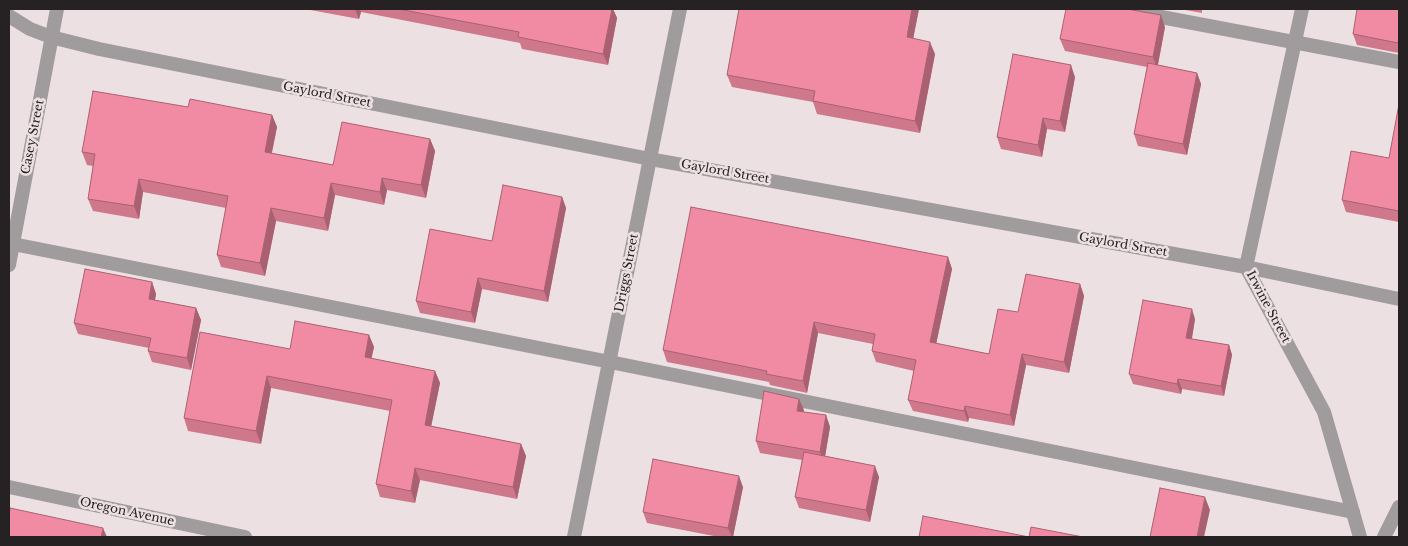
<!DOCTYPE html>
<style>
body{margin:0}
#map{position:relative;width:1408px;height:546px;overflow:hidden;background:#ede0e3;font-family:"Libre Baskerville",serif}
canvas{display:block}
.frame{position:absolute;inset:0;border:10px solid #262122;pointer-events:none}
</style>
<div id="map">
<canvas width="1408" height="546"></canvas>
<div class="frame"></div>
</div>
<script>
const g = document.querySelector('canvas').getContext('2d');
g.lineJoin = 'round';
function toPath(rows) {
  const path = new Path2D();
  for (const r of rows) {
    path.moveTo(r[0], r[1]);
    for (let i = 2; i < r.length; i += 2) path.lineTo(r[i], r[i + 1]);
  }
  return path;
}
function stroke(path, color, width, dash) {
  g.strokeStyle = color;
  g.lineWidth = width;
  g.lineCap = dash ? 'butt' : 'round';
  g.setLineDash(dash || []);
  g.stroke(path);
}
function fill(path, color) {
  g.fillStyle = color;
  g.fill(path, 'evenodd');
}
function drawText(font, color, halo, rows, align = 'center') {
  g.font = font + ' "Libre Baskerville",serif';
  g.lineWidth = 5;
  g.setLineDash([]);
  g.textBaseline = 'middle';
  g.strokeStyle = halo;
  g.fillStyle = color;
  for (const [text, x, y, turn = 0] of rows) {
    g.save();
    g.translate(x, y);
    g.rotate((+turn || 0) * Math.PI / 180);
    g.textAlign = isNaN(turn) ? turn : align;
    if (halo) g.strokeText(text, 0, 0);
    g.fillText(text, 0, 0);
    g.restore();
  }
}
stroke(toPath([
 [1119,9,1399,62],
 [13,244,610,362,1353,512]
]), '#a09b9c', 14);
stroke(toPath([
 [1302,9,1246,267,1399,299],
 [9,265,57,9],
 [9,487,245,537],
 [574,537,680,9],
 [1384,537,1399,507]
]), '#a09b9c', 14);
stroke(toPath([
 [9,16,30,29,51,37,99,49,650,159,1246,267,1324,412,1360,537]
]), '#a09b9c', 14);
fill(toPath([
 [305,9,613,9,617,18,608,65,522,49,520,43,361,12,359,19],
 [739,9,919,9,913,38,935,54,920,133,817,114,813,102,732,87,727,75],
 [1180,9,1202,9,1202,13],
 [1399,9,1399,53,1357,45,1353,34],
 [1165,27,1158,65,1197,73,1201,84,1187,155,1138,146,1134,134,1147,67,1065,51,1060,39],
 [1075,77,1065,132,1047,129,1042,157,1001,149,997,137],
 [1399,104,1399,222,1346,212,1342,200,1389,158],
 [188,107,272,115,277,127,272,153,333,165,430,139,435,151,426,198,387,190,384,205,335,195,328,231,276,221,265,276,221,267,217,255,226,208,143,192,139,219,93,211,88,199,93,166,87,165,82,152],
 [562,197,566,208,548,302,482,289,475,323,420,313,416,301,492,241],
 [948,257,952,269,936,344,989,354,1018,312,1080,284,1084,296,1069,373,1026,365,1014,426,969,418,968,422,913,411,908,400,914,371,876,362,872,351,873,344,818,333,807,393,770,385,769,382,667,362,663,350],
 [152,282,156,294,155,300,196,308,201,320,191,370,152,362,148,351,149,348,78,334,74,323],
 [1195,319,1192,339,1229,345,1232,355,1224,396,1182,389,1181,394,1133,384,1129,374],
 [369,335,374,347,371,359,435,371,440,383,431,426,521,444,526,456,517,499,420,480,415,503,380,497,376,484,390,411,271,388,261,444,188,431,184,418,290,349],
 [804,410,803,412,826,415,830,427,825,456,879,477,870,522,799,508,795,497,802,460,760,453,756,441],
 [743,487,733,537,719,537,647,523,643,512]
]), '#cf788c');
fill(toPath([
 [355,9,359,9,361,12,359,19],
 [612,9,613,9,617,18,608,65,603,54],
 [912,9,919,9,911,50,907,37],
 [1161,15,1165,27,1157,69,1153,57],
 [930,42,935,54,920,133,915,121],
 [1071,65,1075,77,1065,132,1060,121],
 [1197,73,1201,84,1187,155,1183,144],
 [272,115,277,127,269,165,265,152],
 [1043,118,1047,129,1042,157,1038,145],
 [430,139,435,151,426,198,421,185],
 [382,178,387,190,384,205,380,192],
 [139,179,143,192,139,219,134,206],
 [331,183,335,195,328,231,324,218],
 [562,197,566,208,548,302,544,291],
 [271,208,276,221,265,276,260,263],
 [948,257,952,269,934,354,930,342],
 [478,278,482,289,475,323,471,312],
 [152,282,156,294,153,310,149,299],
 [1080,284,1084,296,1069,373,1064,362],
 [196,308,201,320,191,370,187,358],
 [1192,309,1195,319,1190,348,1186,338],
 [814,322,818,333,807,393,803,381],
 [369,335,374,347,369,370,365,357],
 [1229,345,1232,355,1224,396,1221,386],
 [1022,354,1026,365,1014,426,1010,415],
 [435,371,440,383,429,437,425,425],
 [267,376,271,388,261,444,256,431],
 [1178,379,1182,389,1181,394,1177,384],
 [799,399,804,410,801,422,797,411],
 [965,406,969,418,968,422,964,411],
 [826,415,830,427,824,463,820,452],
 [521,444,526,456,517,499,513,487],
 [875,466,879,477,870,522,866,510],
 [415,468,420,480,415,503,411,491],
 [739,476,743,487,733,537,732,537,728,528],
 [1205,497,1210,510,1204,537,1197,537],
 [103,528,107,537,101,537]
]), '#a96172');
const building = toPath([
 [398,9,612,9,603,54,518,37,519,32,398,9],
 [739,9,912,9,907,37,930,42,915,121,813,101,815,91,727,75,739,9],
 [1066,9,1127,9,1161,15,1153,57,1060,39,1066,9],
 [1357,9,1399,9,1399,36,1398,43,1353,34,1357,9],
 [1013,54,1071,65,1060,121,1043,118,1038,145,997,137,1013,54],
 [1148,63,1197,73,1183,144,1134,134,1148,63],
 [93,91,188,107,190,99,272,115,265,152,333,165,342,122,430,139,421,185,382,178,380,192,331,183,324,218,271,208,260,263,217,255,228,196,139,179,134,206,88,199,95,154,82,152,93,91],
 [1399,104,1399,211,1342,200,1351,151,1389,158,1399,104],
 [503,185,562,197,544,291,478,278,471,312,416,301,430,229,492,241,503,185],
 [691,207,948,257,930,342,989,354,998,309,1018,312,1026,274,1080,284,1064,362,1022,354,1010,415,965,406,964,411,908,400,916,360,872,351,875,334,814,322,803,381,766,374,767,371,663,350,691,207],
 [85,269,152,282,149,299,196,308,187,358,148,351,151,338,74,323,85,269],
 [1143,300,1192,309,1186,338,1229,345,1221,386,1178,379,1177,384,1129,374,1143,300],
 [295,321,369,335,365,357,435,371,425,425,521,444,513,487,415,468,411,491,376,484,392,400,267,376,256,431,184,418,200,332,290,349,295,321],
 [764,391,799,399,797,411,826,415,820,452,756,441,764,391],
 [804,452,875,466,866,510,795,497,804,452],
 [653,459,739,476,728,528,643,512,653,459],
 [1160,488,1205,497,1197,537,1150,537,1160,488],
 [10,508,103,528,101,537,9,537,9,514,10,508],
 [923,516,1029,537,1031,527,1083,537,919,537,923,516]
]);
fill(building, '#f18ba3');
stroke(building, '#a96172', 1);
drawText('12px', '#262122', '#ede0e3', [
 ["Gaylord Street",327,95,11],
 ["Casey Street",33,137,-79],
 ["Gaylord Street",725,172,10],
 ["Gaylord Street",1123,245,10],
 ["Driggs Street",627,273,-79],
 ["Irwine Street",1268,307,62],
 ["Oregon Avenue",127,512,12]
]);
</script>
